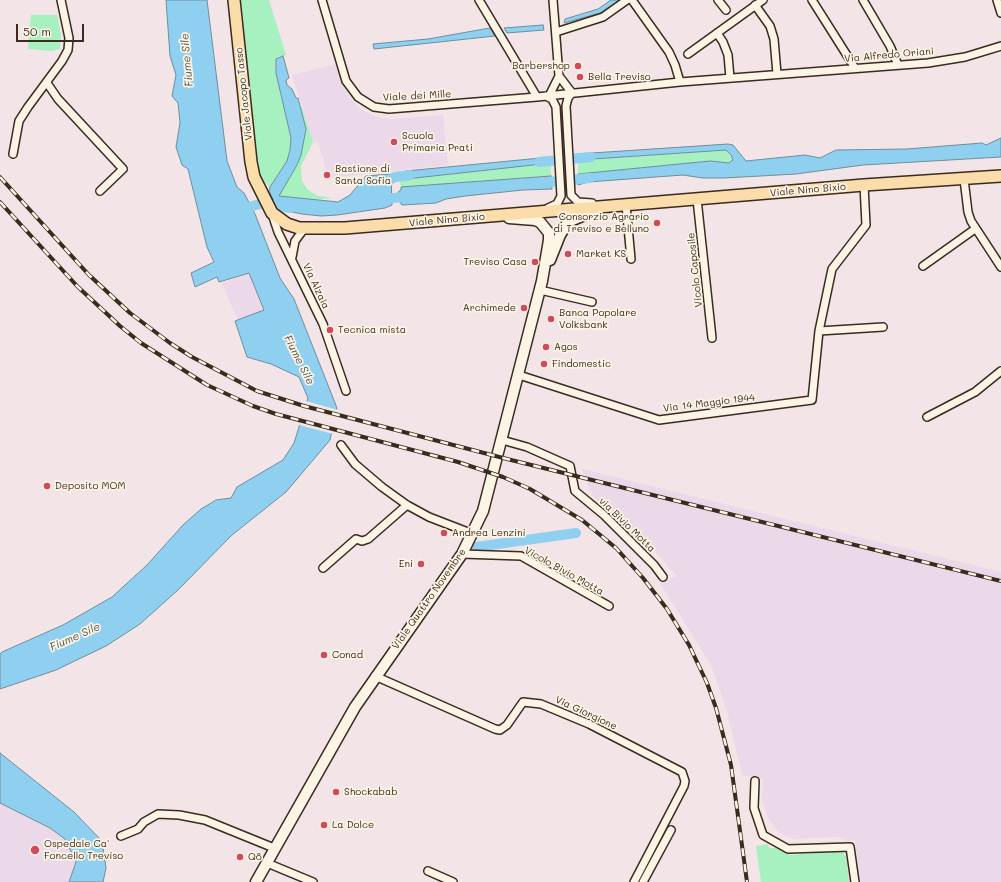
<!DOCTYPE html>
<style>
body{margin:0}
#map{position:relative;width:1001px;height:882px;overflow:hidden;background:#f2e4e7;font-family:Mali,sans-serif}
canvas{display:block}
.scale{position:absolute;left:16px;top:24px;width:68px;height:18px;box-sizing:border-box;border:2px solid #3b2a1e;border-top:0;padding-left:5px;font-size:12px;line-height:14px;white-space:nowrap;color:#3b2a1e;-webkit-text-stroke:3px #fcf5e5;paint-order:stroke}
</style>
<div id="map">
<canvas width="1001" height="882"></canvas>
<div class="scale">50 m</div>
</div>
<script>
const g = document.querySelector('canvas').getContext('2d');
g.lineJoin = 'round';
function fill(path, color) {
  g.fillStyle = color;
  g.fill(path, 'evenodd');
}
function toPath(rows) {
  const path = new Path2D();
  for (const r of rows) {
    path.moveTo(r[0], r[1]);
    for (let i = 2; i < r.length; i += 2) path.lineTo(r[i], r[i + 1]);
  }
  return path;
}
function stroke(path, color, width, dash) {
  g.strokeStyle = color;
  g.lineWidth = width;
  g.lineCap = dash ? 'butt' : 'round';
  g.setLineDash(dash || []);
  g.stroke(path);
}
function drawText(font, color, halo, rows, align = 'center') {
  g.font = font + ' Mali,sans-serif';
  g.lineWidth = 3.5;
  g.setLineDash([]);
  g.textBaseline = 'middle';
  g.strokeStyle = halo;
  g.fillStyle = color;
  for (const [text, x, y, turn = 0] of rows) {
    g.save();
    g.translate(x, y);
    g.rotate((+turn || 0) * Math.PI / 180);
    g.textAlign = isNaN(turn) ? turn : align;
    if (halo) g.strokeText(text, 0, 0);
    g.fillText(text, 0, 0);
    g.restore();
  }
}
fill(toPath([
 [336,64,343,83,349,96,357,106,365,112,380,118,395,119,443,115,448,165,329,178,318,142,313,142,292,75],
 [249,273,264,311,238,321,222,283],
 [582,469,1001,572,1001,882,861,882,855,840,847,841,840,837,792,839,778,832,767,816,762,800,763,779,742,775,727,711,711,665,660,583,677,576,639,533,596,499,590,491],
 [0,803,50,828,65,839,76,862,69,882,0,882]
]), '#ebd8e8');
fill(toPath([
 [239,0,269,0,286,55,278,57,275,64,276,73,291,138,290,150,287,161,270,187,262,180,259,169],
 [31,15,57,15,61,35,60,49,51,51,28,49],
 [301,105,313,142,301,166,302,181,308,190,318,196,332,198,314,200,278,196,297,165,301,155,306,130,300,109],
 [726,150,733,160,729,163,711,161,578,174,578,160],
 [551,163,551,176,401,187,399,180,433,175],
 [768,844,769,848,777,848,790,855,840,851,846,856,849,882,761,882,756,846]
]), '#a7f0bf');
const water = toPath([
 [166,0,207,0,227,161,237,187,244,193,255,214,280,278,294,299,337,408,330,440,286,492,232,535,178,590,140,624,106,646,56,670,0,689,0,654,2,652,63,625,112,597,147,565,183,525,201,509,216,500,231,498,237,487,283,460,294,443,308,398,299,377,271,364,247,357,235,321,264,310,249,273,219,282,217,277,195,287,191,273,214,262,207,247,188,169,182,165,176,147,180,123,179,112,178,103,172,96,176,75,170,56,166,0],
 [611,0,620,0,600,13,564,23,565,19,598,9,611,0],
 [543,25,544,30,507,33,504,28,543,25],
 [490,28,495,36,374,49,373,44,428,39,490,28],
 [283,56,289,78,286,80,287,85,292,89,296,98,298,98,306,129,301,155,297,165,279,196,338,202,350,195,366,176,391,174,392,205,385,208,337,215,321,216,302,214,278,209,269,191,270,187,287,161,290,150,291,138,276,73,276,59,283,56],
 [1001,138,1001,157,863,165,796,174,724,178,703,178,683,175,588,182,578,185,578,174,710,161,729,163,733,160,731,155,726,150,578,160,577,154,728,144,733,145,746,161,805,155,820,158,836,150,907,149,982,143,986,145,1001,138],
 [551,157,551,163,397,180,397,175,403,174,406,171,551,157],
 [551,176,552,189,523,190,465,196,446,199,436,203,402,205,399,201,398,192,401,190,401,187,551,176],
 [0,753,74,812,102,841,106,868,103,882,69,882,76,862,65,839,50,828,0,803,0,753]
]);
fill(water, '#8fd0f0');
stroke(water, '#6d8e9c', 1);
fill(toPath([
 [306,401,338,410,333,434,299,425]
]), '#f2e4e7');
stroke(toPath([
 [539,162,591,157],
 [538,183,590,178],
 [380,185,395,177,410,175],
 [377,200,411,196],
 [239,210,263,203,290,208],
 [476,547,576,533]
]), '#8fd0f0', 10);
const street = toPath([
 [322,0,346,81,358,97,374,107,389,109,537,97],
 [479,0,537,97,680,82,928,63,965,57,1001,46],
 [632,0,669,52,675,65,680,82],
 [718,0,726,10],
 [812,0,855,68],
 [863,0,890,46,898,65],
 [997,0,1001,13],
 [755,5,770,26,774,39,777,74],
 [556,32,603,17,627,0],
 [717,33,723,42,728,55,730,78],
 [688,54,763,0],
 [559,76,572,93],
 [47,83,58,99,123,169,100,191],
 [572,93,568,98,566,106,571,195,578,202,592,203],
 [546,96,552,99,556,107,561,196,557,204,548,208],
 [549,96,559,76,553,0],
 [13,154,19,121,28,107,62,61,68,50,69,38,61,0],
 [964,179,968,212,971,221,1001,267],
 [697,199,712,338],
 [626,205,631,259],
 [272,214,278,232,323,324,346,391],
 [292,257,295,241,304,229],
 [923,266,975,229],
 [540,290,592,302],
 [819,331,883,327],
 [519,375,659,420,812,400,819,331,832,269,866,225,864,185],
 [927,417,975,392,1001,371],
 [502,440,527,447,570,466,575,491,604,515,654,565,663,577],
 [341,445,355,464,382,487,407,505,429,517,473,534],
 [462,554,521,556,609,606],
 [323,568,356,539,362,541,368,539,407,505],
 [375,676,495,729,500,730,507,725,523,702,541,704,589,724,682,772,685,781,684,786,634,882],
 [755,781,754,808,763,835,788,849,850,847,855,882],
 [121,836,138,829,144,822,158,814,179,815,205,820,274,848],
 [267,863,313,882],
 [428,871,453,882],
 [643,882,671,830]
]);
const secondary = toPath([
 [550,260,560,235,568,222,599,209],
 [256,882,355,707,462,554,483,511,542,281,549,240,549,233,540,222,535,220,509,218]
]);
const primary = toPath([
 [234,0,251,162,254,177,272,213,287,224,299,228,345,228,864,185,1001,176]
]);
stroke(street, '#3b2a1e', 10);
stroke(secondary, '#3b2a1e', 13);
stroke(primary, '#3b2a1e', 14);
stroke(street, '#fcf5e5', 7);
stroke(secondary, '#fcf5e5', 10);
stroke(primary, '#fbddab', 11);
const rail = toPath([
 [0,177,89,275,130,313,170,343,192,357,257,391,304,406,507,459,1001,581],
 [0,202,78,287,120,326,141,343,207,385,253,406,276,414,458,462,503,477,530,489,582,520,616,548,643,578,667,609,689,645,707,683,716,708,731,765,747,882]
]);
stroke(rail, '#3b2a1e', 4);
stroke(rail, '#fcf5e5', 2.5, [8]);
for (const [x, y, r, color] of [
 [578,66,4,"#d1495b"],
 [580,77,4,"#d1495b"],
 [394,142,4,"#d1495b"],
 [327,175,4,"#d1495b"],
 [657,223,4,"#d1495b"],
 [568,254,4,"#d1495b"],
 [535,262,4,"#d1495b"],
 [524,308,4,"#d1495b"],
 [551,319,4,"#d1495b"],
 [330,330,4,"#d1495b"],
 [546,347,4,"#d1495b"],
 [544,364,4,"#d1495b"],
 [47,486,4,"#d1495b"],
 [444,533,4,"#d1495b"],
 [421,564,4,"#d1495b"],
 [324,655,4,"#d1495b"],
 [336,792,4,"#d1495b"],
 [324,825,4,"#d1495b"],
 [35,850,5,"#d1495b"],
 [240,857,4,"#d1495b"]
]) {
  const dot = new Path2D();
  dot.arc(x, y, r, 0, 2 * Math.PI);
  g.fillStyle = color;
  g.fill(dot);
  stroke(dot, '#fcf5e5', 1.5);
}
drawText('10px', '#3b2a1e', '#fcf5e5', [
 ["Via Alfredo Oriani",889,55,-5],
 ["Viale Jacopo Tasso",244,94,-96],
 ["Viale dei Mille",417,96,-3],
 ["Viale Nino Bixio",808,190,-5],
 ["Viale Nino Bixio",447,220,-5],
 ["Vicolo Caposile",695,270,-96],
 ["Via Alzaia",316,286,65],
 ["Via 14 Maggio 1944",709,403,-7],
 ["via Bivio Motta",627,525,44],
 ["Vicolo Bivio Motta",564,571,29],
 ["Viale Quattro Novembre",429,599,-55],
 ["Via Giorgione",586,713,25]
]);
drawText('10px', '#3b2a1e', '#fcf5e5', [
 ["Barbershop",570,66,"right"],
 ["Bella Treviso",588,77],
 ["Scuola",402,136],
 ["Primaria Prati",402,148],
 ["Bastione di",335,169],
 ["Santa Sofia",335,181],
 ["Consorzio Agrario",649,217,"right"],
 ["di Treviso e Belluno",649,229,"right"],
 ["Market KS",576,254],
 ["Treviso Casa",527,262,"right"],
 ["Archimede",516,308,"right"],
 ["Banca Popolare",559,313],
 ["Volksbank",559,325],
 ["Tecnica mista",338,330],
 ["Agos",554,347],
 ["Findomestic",552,364],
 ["Deposito MOM",55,486],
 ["Andrea Lenzini",452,533],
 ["Eni",413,564,"right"],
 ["Conad",332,655],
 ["Shockabab",344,792],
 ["La Dolce",332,825],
 ["Ospedale Ca'",44,844],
 ["Foncello Treviso",44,856],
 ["Q8",248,857]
], 'left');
drawText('italic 11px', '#505452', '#fcf5e5', [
 ["Fiume Sile",187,60,-95],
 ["Fiume Sile",299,360,63],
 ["Fiume Sile",75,637,-24]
]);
</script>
